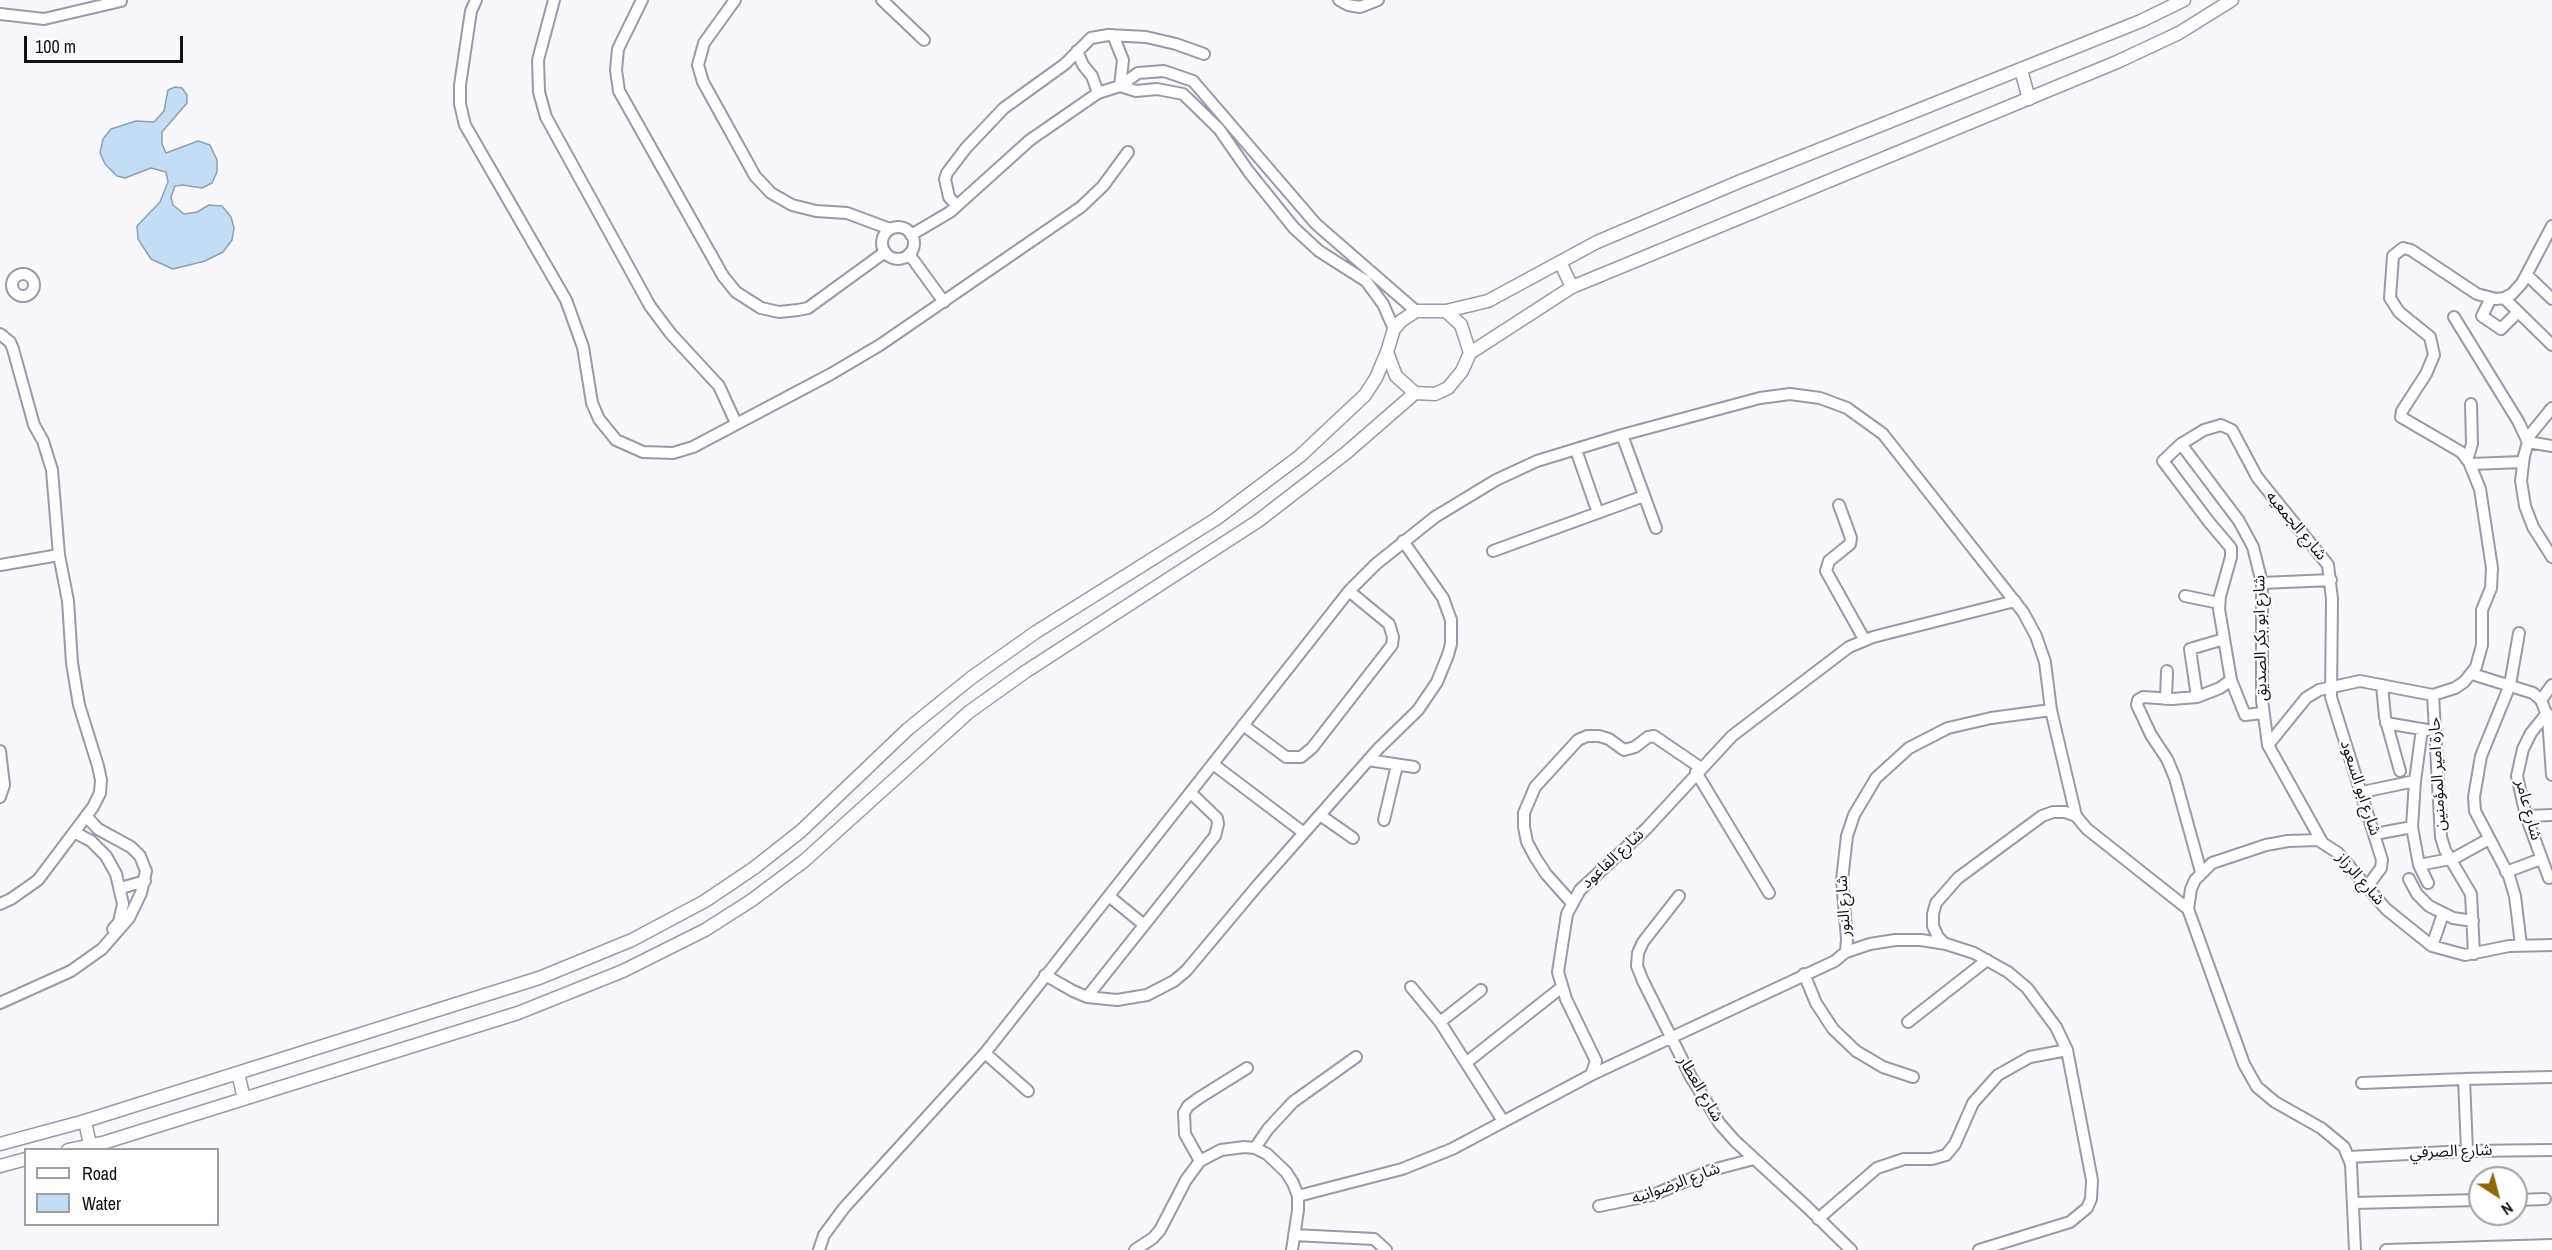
<!DOCTYPE html>
<meta charset="utf-8">
<style>
body{margin:0}
#map{position:relative;width:2552px;height:1250px;overflow:hidden;background:#f8f7fb;font-family:"Archivo Narrow",sans-serif}
canvas{display:block}
.legend{position:absolute;left:24px;top:1148px;width:195px;height:78px;box-sizing:border-box;background:#fff;border:2px solid #a19fa3;margin:0;padding:8px 10px;list-style:none;font-size:18px;color:#131018}
.legend li{display:flex;align-items:center;gap:12px;height:30px}
.legend b{width:30px;border:2px solid #a19fa3}
.north{position:absolute;left:2468px;top:1166px;width:60px;height:60px;box-sizing:border-box;background:#fff;border:2px solid #a19fa3;border-radius:50%;rotate:144deg;font-size:16px;font-weight:700;line-height:24px;text-align:center;color:#131018}
.north::after{content:'';display:block;margin:auto;width:21px;height:27px;background:#8f680d;clip-path:polygon(50% 0,100% 100%,50% 72%,0 100%)}
.scale{position:absolute;left:24px;top:36px;width:159px;height:27px;box-sizing:border-box;border:3px solid #131018;border-top:0;padding-left:8px;font-size:18px;line-height:21px;white-space:nowrap;color:#131018;-webkit-text-stroke:4px #fff;paint-order:stroke}
</style>
<div id="map">
<canvas width="2552" height="1250"></canvas>
<ul class="legend">
<li><b style="height:8px;background:#fff"></b>Road</li>
<li><b style="height:16px;background:#c3ddf4"></b>Water</li>
</ul>
<div class="north">N</div>
<div class="scale">100 m</div>
</div>
<script>
const g = document.querySelector('canvas').getContext('2d');
g.lineJoin = 'round';
function fill(path, color) {
  g.fillStyle = color;
  g.fill(path, 'evenodd');
}
function toPath(rows) {
  const path = new Path2D();
  for (const r of rows) {
    if (r.length === 3) {
      path.moveTo(r[0] + r[2], r[1]);
      path.arc(r[0], r[1], r[2], 0, 2 * Math.PI);
      continue;
    }
    path.moveTo(r[0], r[1]);
    for (let i = 2; i < r.length; i += 2) path.lineTo(r[i], r[i + 1]);
  }
  return path;
}
function stroke(path, color, width, dash) {
  g.strokeStyle = color;
  g.lineWidth = width;
  g.lineCap = dash ? 'butt' : 'round';
  g.setLineDash(dash || []);
  g.stroke(path);
}
function drawText(font, color, halo, rows, align = 'center') {
  g.font = font + ' "Archivo Narrow","Noto Sans Arabic",sans-serif';
  g.lineWidth = 4.5;
  g.setLineDash([]);
  g.textBaseline = 'middle';
  g.strokeStyle = halo;
  g.fillStyle = color;
  for (const [text, x, y, turn = 0] of rows) {
    g.save();
    g.translate(x, y);
    g.rotate((+turn || 0) * Math.PI / 180);
    g.textAlign = isNaN(turn) ? turn : align;
    if (halo) g.strokeText(text, 0, 0);
    g.fillText(text, 0, 0);
    g.restore();
  }
}
const water = toPath([
 [175,87,182,88,187,95,187,103,162,132,162,144,166,153,198,141,210,145,217,160,217,172,212,183,202,188,183,185,175,186,171,197,173,205,184,214,197,212,209,205,222,206,231,217,234,228,232,240,223,252,205,261,173,269,151,259,138,239,137,226,160,202,168,182,166,172,151,168,125,178,117,176,105,164,100,153,103,139,111,129,136,121,154,122,164,111,168,90,175,87]
]);
fill(water, '#c3ddf4');
stroke(water, '#8ea0b2', 1.5);
const minor = toPath([
 [476,0,471,11,460,85,460,104,465,125,566,300,583,347,592,403,599,419,616,440,643,452,673,453,693,447,831,374,880,345,1081,207,1103,186,1128,152],
 [554,0,538,60,539,92,546,117,650,306,671,334,719,386,736,423],
 [642,0,618,49,616,70,619,91,723,276,736,292,761,308,779,312,798,310,808,308,885,252],
 [735,0,704,43,698,65,703,82,755,176,771,193,792,205,816,211,847,213,890,229],
 [882,0,924,40],
 [1339,0,1348,5,1360,7,1378,0],
 [0,14,44,19,121,1],
 [1113,35,1123,60,1120,86],
 [1077,51,1083,65,1092,76,1098,93],
 [1120,86,1136,91,1157,89,1183,94,1219,129,1249,172,1294,228,1319,251,1366,281,1383,304,1394,329],
 [957,206,949,197,945,179,947,173,966,148,1004,108,1065,64,1091,38,1108,35,1146,37,1176,44,1204,54],
 [898,243,16],
 [911,235,950,212,1030,140,1098,93,1120,86,1138,73,1164,71,1193,81,1316,224,1416,311],
 [909,254,944,302],
 [23,285,11],
 [2527,275,2552,299],
 [2491,298,2482,316,2501,329,2518,312],
 [2504,298,2552,345],
 [2454,317,2518,421,2528,442,2552,446],
 [0,334,10,342,13,349,34,425,43,441,52,470,59,555,68,601,72,663,79,705,98,766,101,780,100,793,93,807,38,880,11,899,0,904],
 [2552,408,2530,435,2524,456,2521,481,2525,506,2533,527,2552,557],
 [1622,435,1656,528],
 [2181,444,2239,521,2253,547,2262,583,2262,700,2268,745,2322,842],
 [1576,450,1598,513],
 [2467,460,2472,444,2471,404],
 [2470,464,2523,462],
 [1839,505,1851,538,1850,544,1829,561,1826,571,1864,639],
 [1493,551,1644,496],
 [0,565,59,555],
 [2262,583,2331,580],
 [2185,596,2219,603],
 [2519,633,2510,685,2481,756,2474,797,2475,811,2509,876,2515,896,2521,945],
 [2472,674,2533,693,2541,700,2548,718,2552,775],
 [2231,680,2245,715,2263,713],
 [2382,685,2385,717,2400,771],
 [2433,695,2441,837,2445,850,2471,894,2474,954],
 [2197,697,2190,649,2224,639],
 [2166,699,2167,671],
 [2541,700,2552,685],
 [2547,713,2531,733,2523,749,2517,776,2526,816,2549,878],
 [2386,723,2427,730],
 [1243,725,1286,757,1301,757,1312,748,1392,645,1393,637,1389,624,1349,591],
 [2422,729,2415,781,2412,827,2419,865,2428,883],
 [2268,745,2306,698,2319,690,2360,681,2433,695,2455,688,2464,682,2476,667,2482,645,2482,610,2491,588,2492,568,2480,489,2469,462,2461,452,2401,417,2402,411,2426,374,2434,355,2430,337,2399,312,2390,298,2393,256,2403,248,2411,250,2477,294,2496,299,2504,298,2512,294,2522,283,2552,226],
 [0,751,4,785,0,797],
 [1368,760,1414,767],
 [1213,764,1304,833],
 [1696,772,1769,893],
 [2362,792,2415,781],
 [1320,815,1353,838],
 [2526,816,2552,815],
 [1384,820,1397,765],
 [74,832,91,841,106,856,116,874,123,904,119,922,113,929],
 [2375,834,2412,827],
 [2451,860,2489,839],
 [2419,865,2450,859],
 [2201,872,2175,778,2167,759,2151,735,2137,705,2138,700,2143,697,2172,699,2197,697,2220,688,2231,680,2219,609,2220,596,2231,557,2231,548,2209,522,2163,461,2181,444,2204,430,2221,425,2232,430,2257,477,2328,565,2332,599,2331,697,2382,860,2381,868,2367,887],
 [2506,872,2541,859],
 [2409,879,2417,894,2429,906,2453,918,2473,921],
 [121,888,145,881],
 [1679,896,1643,942,1638,953,1637,966,1643,981,1691,1077,1720,1124,1735,1141,1807,1207,1851,1250],
 [1110,897,1143,924],
 [1571,902,1546,874,1535,857,1527,842,1524,827,1524,813,1535,787,1578,740,1587,736,1599,736,1609,739,1624,750,1635,747,1648,737,1654,736,1701,768],
 [2188,909,2191,889,2195,880,2212,863,2266,845,2288,841,2318,840,2338,853,2386,909,2432,946,2465,955,2509,946,2552,945],
 [1945,944,1938,937,1933,926,1933,914,1936,903,1958,878,2042,816,2053,812,2065,812,2076,816],
 [2432,946,2443,914],
 [1846,952,1870,944,1895,940,1921,940,1946,944,1974,953,2008,972,2027,988,2056,1027,2067,1050,2092,1180,2091,1199,2087,1208,2070,1222,1979,1250],
 [1804,974,1816,1003,1833,1029,1856,1051,1883,1067,1913,1077],
 [1045,975,1073,991,1087,997,1117,1000,1147,995,1174,981,1186,971,1258,885,1379,748,1418,710,1437,682,1448,655,1451,644,1451,620,1443,598,1403,541],
 [1411,987,1440,1022,1503,1121],
 [1087,997,1215,836,1218,824,1217,818,1191,793],
 [0,1003,71,971,102,949,129,918,141,893,146,871,140,856,131,847,98,829,86,816],
 [1440,1022,1481,990],
 [1908,1022,1987,960],
 [985,1053,1028,1091],
 [1467,1062,1562,987],
 [1591,1075,1835,961,1842,955,1846,952,1847,939,1842,880,1847,836,1854,815,1876,778,1909,748,1948,728,1991,718,2051,710],
 [2362,1083,2464,1079],
 [1255,1148,1268,1129,1293,1102,1356,1057],
 [2467,1151,2464,1079,2552,1077],
 [2349,1157,2467,1151,2552,1150],
 [1200,1161,1185,1134,1184,1113,1188,1106,1199,1098,1247,1068],
 [1298,1196,1402,1169,1452,1149,1591,1075,1596,1061,1566,999,1558,972,1567,914,1580,890,1646,829,1732,736,1849,647,1873,637,2015,601],
 [2516,1200,2545,1199],
 [2353,1203,2480,1200],
 [1599,1206,1653,1195,1712,1170,1754,1159],
 [1818,1219,1877,1168,1904,1159,1932,1159,1946,1155,1955,1144,1973,1103,1998,1075,2030,1057,2067,1050],
 [1294,1235,1374,1239,1386,1250],
 [819,1250,824,1235,844,1208,985,1053,1349,591,1376,564,1435,517,1496,480,1537,461,1622,435,1760,398,1790,394,1820,398,1847,408,1883,434,2023,612,2036,636,2045,662,2051,710,2076,816,2087,829,2188,909,2244,1064,2257,1087,2275,1102,2321,1128,2344,1147,2351,1164,2355,1250],
 [1135,1250,1153,1238,1160,1230,1186,1180,1200,1161,1221,1150,1244,1147,1255,1148,1267,1154,1286,1172,1293,1183,1298,1196,1298,1210,1292,1250],
 [2386,1250,2552,1245]
]);
const tertiary = toPath([
 [2021,70,2029,99],
 [1560,262,1572,287],
 [1446,311,1461,325,1470,353,1462,371,1448,388,1435,394,1415,393,1396,376,1387,352,1394,329,1401,321,1416,311,1446,311,1488,301,1597,242,1741,181,2141,21,2184,0],
 [1470,353,1572,287,2117,62,2179,33,2232,0],
 [238,1073,244,1099],
 [85,1121,90,1145],
 [0,1144,85,1121,539,978,632,940,705,901,754,868,801,831,908,729,971,678,1036,632,1216,519,1300,456,1365,395,1376,378,1387,352],
 [68,1150,106,1142,518,1013,623,971,705,930,752,900,804,861,969,712,1025,672,1258,521,1346,453,1415,393],
 [0,1166,26,1159]
]);
stroke(minor, '#9e97ac', 14);
stroke(tertiary, '#9e97ac', 15);
stroke(minor, '#fff', 10);
stroke(tertiary, '#fff', 12);
drawText('16px', '#131018', '#fff', [
 ["شارع الجمعيه",2296,526,50],
 ["شارع ابو بكر الصديق",2261,638,-91],
 ["حارة امير المؤمنين",2438,774,-93],
 ["شارع ابو السعود",2360,788,72],
 ["شارع عامر",2528,810,75],
 ["شارع القاعود",1613,859,-43],
 ["شارع الرزاز",2360,879,49],
 ["شارع النور",1844,906,-93],
 ["شارع العطار",1700,1089,60],
 ["شارع الصرفي",2451,1152,-2],
 ["شارع الرضوانيه",1676,1184,-20]
]);
</script>
